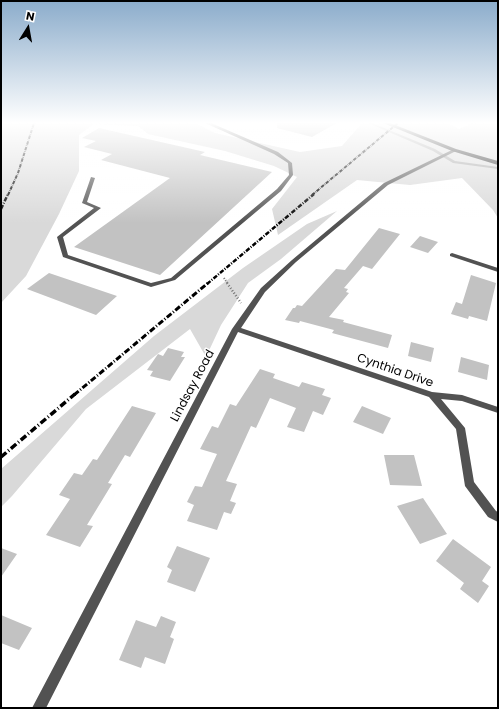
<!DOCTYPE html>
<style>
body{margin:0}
#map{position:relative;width:499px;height:709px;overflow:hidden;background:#fff;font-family:Poppins,sans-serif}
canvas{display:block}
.frame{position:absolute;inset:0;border:2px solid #000;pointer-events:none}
.north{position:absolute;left:8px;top:8px;width:40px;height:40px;-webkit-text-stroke:3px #fff;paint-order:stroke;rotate:11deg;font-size:11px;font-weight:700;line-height:16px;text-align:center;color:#000}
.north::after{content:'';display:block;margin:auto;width:14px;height:18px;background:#000;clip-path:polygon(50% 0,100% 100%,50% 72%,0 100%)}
</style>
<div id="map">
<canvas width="499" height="709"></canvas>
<div class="frame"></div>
<div class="north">N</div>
</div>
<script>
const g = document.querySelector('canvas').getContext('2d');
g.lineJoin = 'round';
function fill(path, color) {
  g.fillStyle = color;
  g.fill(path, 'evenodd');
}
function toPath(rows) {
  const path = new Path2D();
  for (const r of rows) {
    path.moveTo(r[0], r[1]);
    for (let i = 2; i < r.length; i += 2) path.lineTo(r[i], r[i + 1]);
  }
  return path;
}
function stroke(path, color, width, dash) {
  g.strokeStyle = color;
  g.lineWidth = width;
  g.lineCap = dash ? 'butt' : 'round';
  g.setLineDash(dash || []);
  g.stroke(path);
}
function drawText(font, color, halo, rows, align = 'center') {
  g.font = font + ' Poppins,sans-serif';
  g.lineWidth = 3;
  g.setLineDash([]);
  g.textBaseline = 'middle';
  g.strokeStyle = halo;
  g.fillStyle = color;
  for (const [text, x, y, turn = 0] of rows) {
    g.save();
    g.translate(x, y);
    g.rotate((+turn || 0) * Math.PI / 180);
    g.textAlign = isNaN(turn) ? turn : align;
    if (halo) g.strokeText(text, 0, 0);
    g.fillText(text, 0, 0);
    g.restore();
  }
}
fill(toPath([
 [1,123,195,123,215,133,300,152,342,146,362,123,448,123,459,129,473,123,498,123,498,218,493,210,462,178,410,185,357,180,278,235,272,209,297,177,274,166,225,151,148,134,138,126,94,124,79,135,79,171,59,214,26,276,1,303],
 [337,211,281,259,248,283,221,325,206,357,190,329,86,409,12,496,1,507,1,469,154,336,243,268,307,224]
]), '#d9d9d9');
fill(toPath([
 [372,123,435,149,455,161,498,167,498,169,453,163,433,151,368,123,372,123]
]), '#a0a0a0');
fill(toPath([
 [277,123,337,123,312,137,277,128],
 [99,128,205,152,200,155,272,172,160,275,74,247,170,178,101,160,112,154,84,147,96,141,82,138],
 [379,228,400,234,372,269,363,266,344,288,348,289,346,292,349,293,329,317,344,320,343,322,392,335,388,348,332,333,334,330,300,321,299,323,285,320,293,308,295,308,297,305,302,306,336,269,345,270],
 [420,236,438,242,428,253,410,247],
 [49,273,117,296,96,315,27,289],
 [471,275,496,283,487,321,469,316,468,319,451,314,456,302,462,304],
 [411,342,434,348,431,362,408,356],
 [168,348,184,352,181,357,185,357,170,381,150,376,153,371,147,370,158,354,163,356],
 [461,357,489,365,487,380,458,372],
 [260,369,275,374,273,378,299,387,302,382,325,389,322,395,331,398,323,415,313,411,304,432,287,427,296,408,270,398,256,428,251,426,226,481,237,484,230,501,236,503,231,514,224,512,217,530,187,521,194,505,187,502,195,486,202,487,217,454,200,449,212,426,218,428,230,404,236,406],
 [132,406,156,413,130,457,125,455,108,483,112,484,87,525,93,526,80,547,46,535,70,499,59,495,74,473,82,475,93,459,97,460],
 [362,406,391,418,383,434,353,422],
 [384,455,414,455,422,486,390,485],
 [423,498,447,534,420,544,397,506],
 [453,539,491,567,482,581,489,586,478,603,460,589,464,583,436,561],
 [177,546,210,558,195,592,167,582,172,570,167,567],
 [1,548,17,554,1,577],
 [1,615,32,628,19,650,1,643],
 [161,616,176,622,170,637,174,639,165,664,145,657,141,668,119,660,136,620,156,627]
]), '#c2c2c2');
stroke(toPath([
 [224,278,228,284]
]), '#747474', 2, [1, 1.5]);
stroke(toPath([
 [227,283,241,303]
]), '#747474', 2.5, [1, 2]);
fill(toPath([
 [205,123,211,123,278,152,292,163,293,175,281,191,175,280,151,287,63,257,57,237,94,208,82,203,91,177,95,178,87,202,101,208,63,237,68,255,151,283,171,278,277,189,289,175,288,163,274,154,205,123],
 [452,253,498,268,498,272,450,256,450,254,452,253]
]), '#525252');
fill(toPath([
 [454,149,456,150,456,151,388,185,296,262,265,292,241,328,432,392,462,395,498,407,498,413,462,401,441,399,465,428,474,482,496,511,498,512,498,522,488,517,465,486,456,429,429,397,238,332,46,708,32,708,232,329,261,288,292,260,384,183,454,149]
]), '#525252');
fill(toPath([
 [383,123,390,123,456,149,498,161,498,165,452,151,383,123]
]), '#1f1f1f');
stroke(toPath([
 [8,195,18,173,34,123],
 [312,195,398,123]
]), '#000', 2, [3.5, 1, 0.5, 1]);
stroke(toPath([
 [1,209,8,194],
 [207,284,314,194]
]), '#000', 2.5, [4.5, 1.5, 1, 1.5]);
stroke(toPath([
 [74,395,208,283]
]), '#000', 3, [6, 2, 1, 2]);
stroke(toPath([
 [1,457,75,394]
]), '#000', 3.5, [7, 2.5, 1, 2.5]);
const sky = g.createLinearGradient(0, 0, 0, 223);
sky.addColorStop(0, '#8baccb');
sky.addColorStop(0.55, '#fff');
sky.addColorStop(1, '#ffffff00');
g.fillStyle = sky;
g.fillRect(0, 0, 499, 223);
drawText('12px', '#000', '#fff', [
 ["Cynthia Drive",395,371,19],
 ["Lindsay Road",193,386,-62]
]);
</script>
